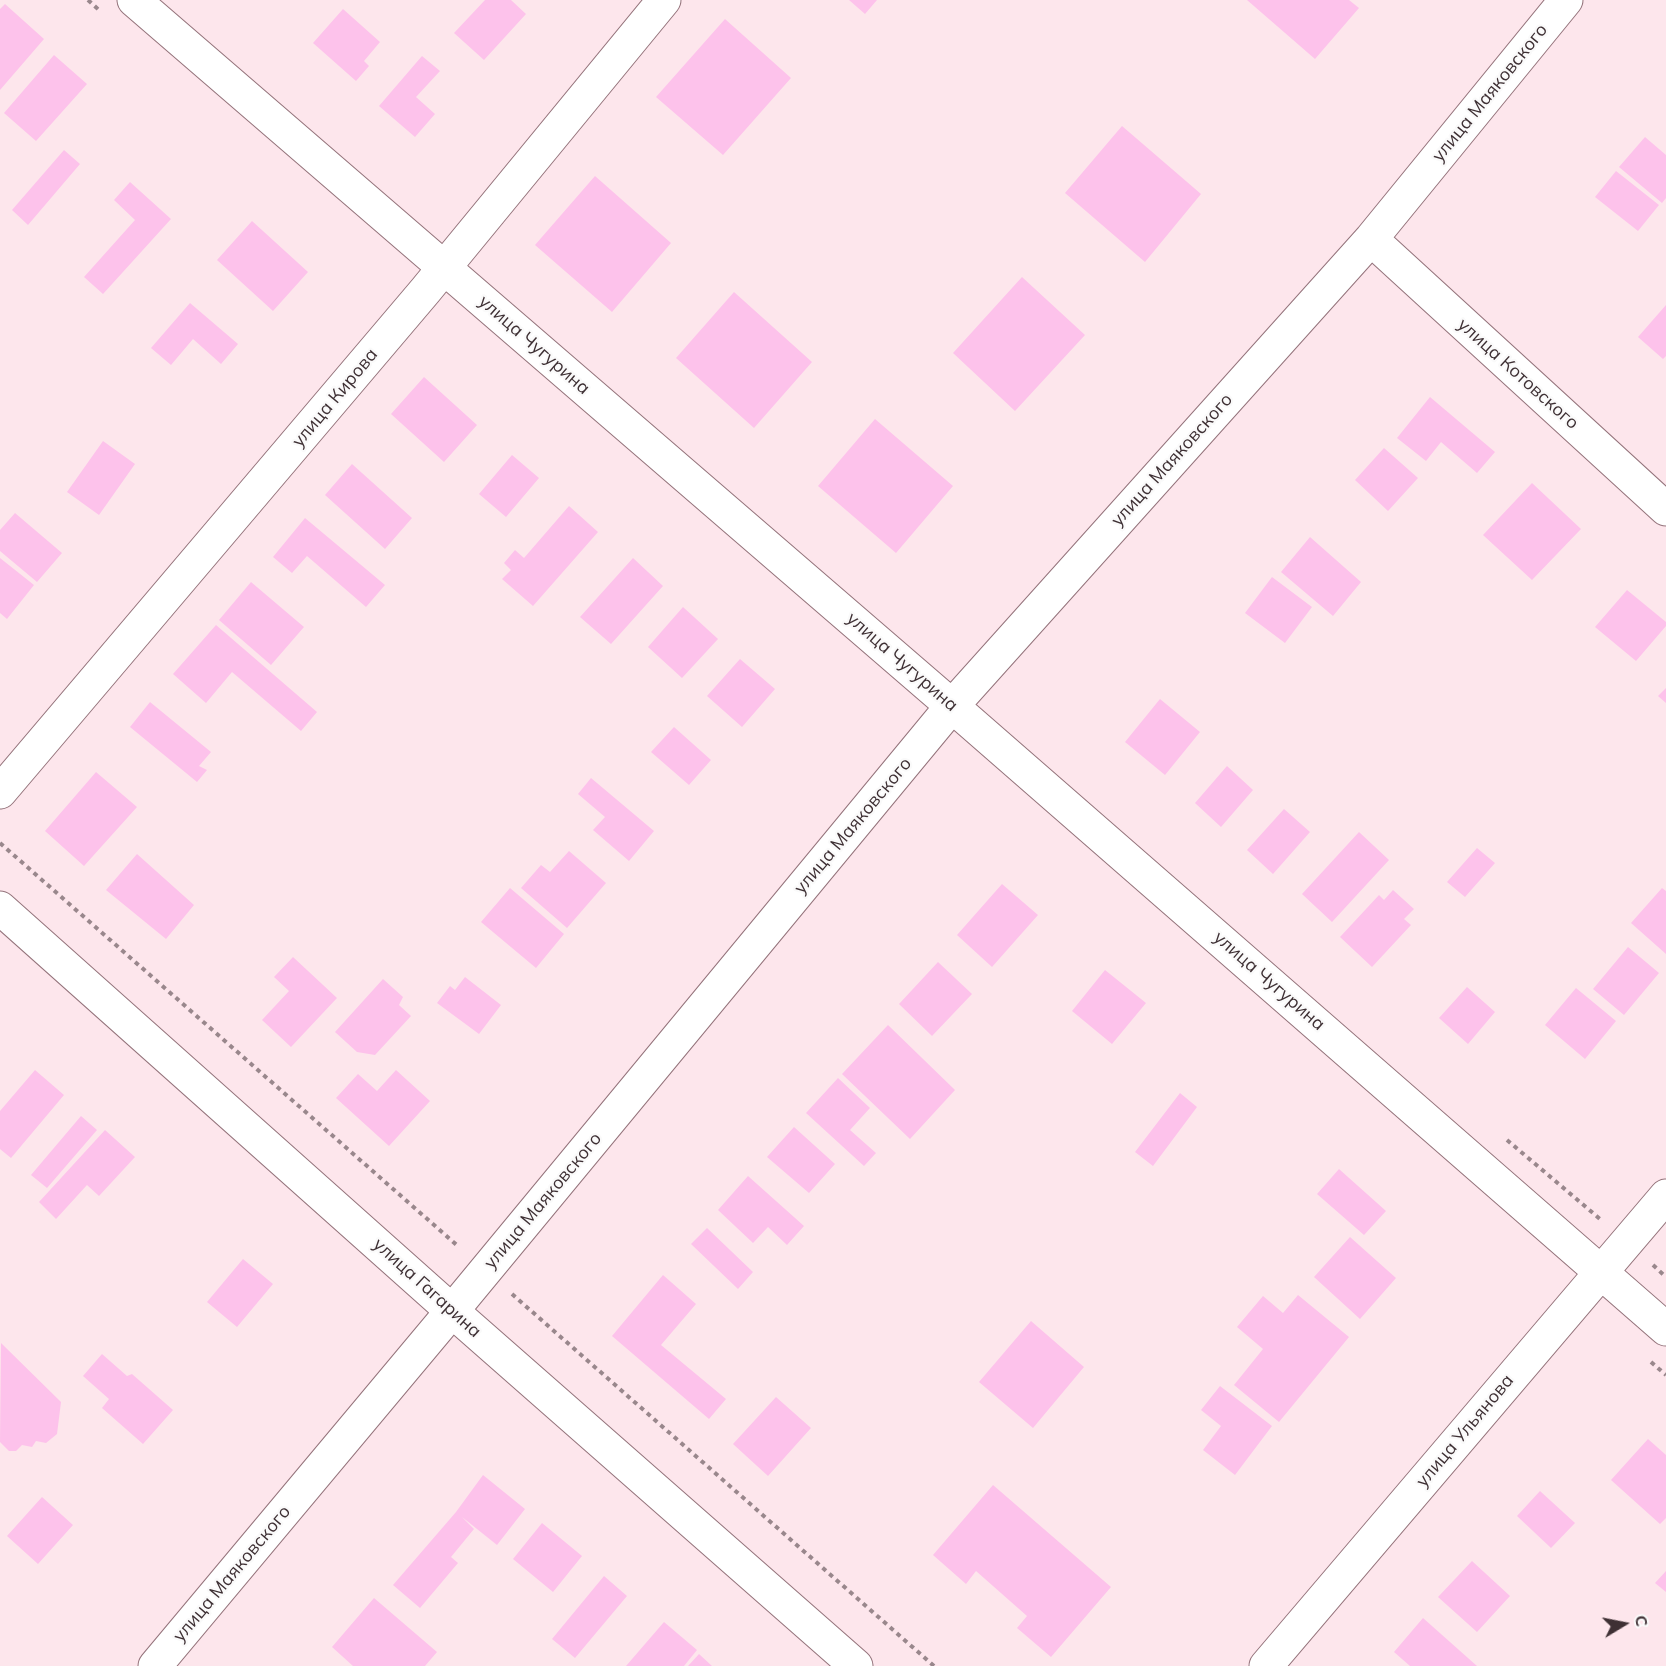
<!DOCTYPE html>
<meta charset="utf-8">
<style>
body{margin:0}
#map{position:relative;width:1666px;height:1666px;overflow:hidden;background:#fde6ec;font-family:Mulish,sans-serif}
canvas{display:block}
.north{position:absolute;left:1594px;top:1594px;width:60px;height:60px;-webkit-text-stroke:4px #fafafa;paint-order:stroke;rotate:80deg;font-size:16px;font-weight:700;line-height:24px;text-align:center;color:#3e3034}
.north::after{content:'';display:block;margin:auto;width:21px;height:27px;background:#3e3034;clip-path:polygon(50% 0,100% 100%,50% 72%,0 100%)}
</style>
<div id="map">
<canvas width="1666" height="1666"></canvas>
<div class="north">С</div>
</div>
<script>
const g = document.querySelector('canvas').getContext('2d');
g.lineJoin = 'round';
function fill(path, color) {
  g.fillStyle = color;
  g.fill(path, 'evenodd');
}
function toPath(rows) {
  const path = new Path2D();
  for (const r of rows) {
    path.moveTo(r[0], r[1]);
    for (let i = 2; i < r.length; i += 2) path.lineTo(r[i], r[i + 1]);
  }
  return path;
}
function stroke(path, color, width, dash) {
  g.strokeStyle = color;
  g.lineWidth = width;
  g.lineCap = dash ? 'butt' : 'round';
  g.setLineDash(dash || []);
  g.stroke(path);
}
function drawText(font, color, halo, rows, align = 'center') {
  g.font = font + ' Mulish,sans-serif';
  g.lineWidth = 4.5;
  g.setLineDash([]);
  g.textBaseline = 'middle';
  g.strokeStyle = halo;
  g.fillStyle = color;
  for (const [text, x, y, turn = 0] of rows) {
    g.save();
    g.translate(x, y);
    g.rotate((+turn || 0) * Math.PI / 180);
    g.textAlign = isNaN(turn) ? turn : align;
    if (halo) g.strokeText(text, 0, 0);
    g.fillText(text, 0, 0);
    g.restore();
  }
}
fill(toPath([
 [485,0,511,0,526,14,484,60,454,33],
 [849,0,877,0,865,14],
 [1247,0,1349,0,1359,8,1315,59],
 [5,4,44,39,0,90,0,9],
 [343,9,380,42,364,61,369,66,356,81,313,43],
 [725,19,791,78,723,155,656,97],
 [54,55,87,84,36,141,4,113],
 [422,56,440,71,416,97,435,114,415,137,379,106],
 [1122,126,1201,194,1145,262,1065,193],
 [1645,137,1666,155,1666,198,1662,203,1619,167],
 [64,150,80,164,28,225,12,210],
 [1616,171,1659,205,1638,231,1595,197],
 [595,176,671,243,612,312,535,245],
 [130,182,171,219,103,294,84,277,135,220,114,200],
 [252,221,308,272,273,311,217,260],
 [1022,277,1085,335,1015,411,953,353],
 [734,292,812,362,754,428,676,358],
 [190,303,238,344,221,364,193,339,171,365,151,348],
 [1666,305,1666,356,1663,359,1638,337],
 [424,377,477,425,444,462,391,414],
 [1430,397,1495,452,1477,473,1441,442,1426,461,1397,438],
 [875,419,953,486,896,553,818,486],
 [103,441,135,464,99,515,67,492],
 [1384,448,1418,478,1388,511,1355,480],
 [512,455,539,478,506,517,479,494],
 [352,464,412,518,385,549,325,495],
 [1532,483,1581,529,1532,580,1483,535],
 [569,506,598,532,533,606,502,579,511,570,504,563,515,550,524,558],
 [15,513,62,553,37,582,0,551,0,530],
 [305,518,385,585,366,607,307,556,292,573,273,557],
 [1310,537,1361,582,1333,616,1281,572],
 [0,558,34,585,7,619,0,613],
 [633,558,663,586,611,644,580,617],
 [1272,577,1312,607,1285,643,1245,613],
 [251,582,304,627,271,665,219,620],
 [1627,590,1666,622,1666,626,1636,661,1595,627],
 [683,607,718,639,682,678,648,647],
 [216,625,317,712,301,731,232,672,206,703,173,674],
 [740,659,775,689,742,727,707,696],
 [1666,688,1666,703,1658,696],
 [1160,699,1200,732,1165,775,1125,742],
 [150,702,211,752,199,766,207,770,197,782,130,727],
 [674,727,711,760,689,785,651,752],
 [1227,766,1253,790,1221,827,1195,803],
 [96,772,137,807,84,866,45,831],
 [591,778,654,831,629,861,593,830,605,817,578,794],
 [1284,809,1310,832,1273,874,1247,850],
 [1359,832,1389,860,1332,922,1302,894],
 [1477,848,1495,863,1465,897,1447,882],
 [569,851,606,883,567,928,521,888,541,865,550,872],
 [137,854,194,905,166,939,106,890],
 [1002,884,1038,915,992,967,957,935],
 [510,888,564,934,536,968,481,922],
 [1662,888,1666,891,1666,954,1631,923],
 [1393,890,1414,909,1404,919,1411,925,1372,967,1340,937,1379,895,1384,900],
 [1628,947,1659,973,1624,1015,1593,989],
 [293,957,337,998,291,1047,262,1020,289,991,274,977],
 [938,962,972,994,932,1036,899,1004],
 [1105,970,1146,1003,1112,1044,1072,1011],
 [465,977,501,1005,479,1034,437,1003,450,986,455,990],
 [383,979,403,997,399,1005,411,1016,375,1055,357,1052,335,1032],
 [1467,987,1495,1012,1468,1044,1439,1018],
 [1576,988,1616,1021,1585,1059,1545,1025],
 [888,1025,955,1090,910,1139,842,1074],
 [35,1070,64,1095,11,1158,0,1149,0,1111],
 [396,1070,430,1101,389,1146,336,1098,358,1074,377,1091],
 [838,1078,870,1108,850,1130,876,1153,864,1166,806,1113],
 [1180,1093,1197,1107,1153,1166,1135,1152],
 [81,1116,97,1130,47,1188,31,1175],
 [794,1127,835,1164,809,1193,767,1157],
 [105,1130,135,1157,99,1196,87,1185,56,1219,39,1202],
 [1339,1169,1386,1211,1364,1235,1317,1194],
 [748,1176,804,1226,787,1245,768,1227,753,1243,718,1210],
 [707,1228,753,1272,738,1289,691,1244],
 [1350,1237,1396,1278,1360,1319,1314,1277],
 [243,1259,273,1284,237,1327,207,1302],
 [663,1275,696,1304,661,1345,726,1399,709,1419,612,1336],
 [1298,1295,1349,1337,1279,1422,1234,1385,1263,1349,1237,1327,1263,1296,1283,1313],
 [1031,1321,1084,1367,1033,1428,979,1382],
 [1,1343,61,1402,57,1434,46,1443,36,1441,32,1447,22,1445,16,1451,9,1451,0,1442],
 [102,1354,127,1376,132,1374,173,1410,143,1444,102,1408,109,1399,83,1376],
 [1220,1386,1272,1426,1235,1475,1203,1450,1221,1426,1201,1410],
 [776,1397,811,1428,768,1476,733,1444],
 [1648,1439,1666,1455,1666,1518,1660,1524,1611,1480],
 [483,1475,525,1509,497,1545,462,1517,474,1529,451,1557,458,1563,420,1608,393,1585,456,1512],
 [993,1485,1111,1587,1051,1657,1017,1628,1027,1616,976,1571,966,1584,933,1555],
 [1540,1491,1575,1523,1551,1548,1517,1516],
 [42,1497,73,1525,38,1564,7,1536],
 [542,1523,582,1556,553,1592,513,1559],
 [1472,1561,1510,1596,1477,1632,1438,1597],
 [1666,1571,1666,1592,1655,1583],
 [604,1576,627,1596,575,1658,552,1639],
 [374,1598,437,1652,425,1666,353,1666,332,1647],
 [1423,1618,1477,1666,1410,1666,1394,1652],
 [664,1622,697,1650,684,1666,626,1666],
 [699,1654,712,1666,688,1666]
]), '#fdc2eb');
const minor = toPath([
 [134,0,952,706,1666,1329],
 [1371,239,1666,509],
 [0,792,425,291,664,0],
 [0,908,452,1311,856,1666],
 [155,1666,452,1311,952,706,1371,239,1566,0],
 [1266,1666,1666,1196]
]);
stroke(minor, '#94737b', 35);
stroke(toPath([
 [88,0,100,11],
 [0,843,459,1247],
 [1507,1140,1600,1219],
 [1653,1265,1666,1277],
 [512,1294,934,1666],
 [1651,1362,1666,1375]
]), '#99878c', 4, [4.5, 4.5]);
stroke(minor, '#fff', 33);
drawText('18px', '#3e3034', '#fafafa', [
 ["улица Маяковского",1490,93,-51],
 ["улица Чугурина",534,345,41],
 ["улица Котовского",1518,374,42],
 ["улица Кирова",335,398,-50],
 ["улица Маяковского",1172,460,-48],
 ["улица Чугурина",902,662,41],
 ["улица Маяковского",853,826,-50],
 ["улица Чугурина",1269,981,41],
 ["улица Маяковского",543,1201,-50],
 ["улица Гагарина",427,1288,42],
 ["улица Ульянова",1465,1431,-50],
 ["улица Маяковского",232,1574,-50]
]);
</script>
